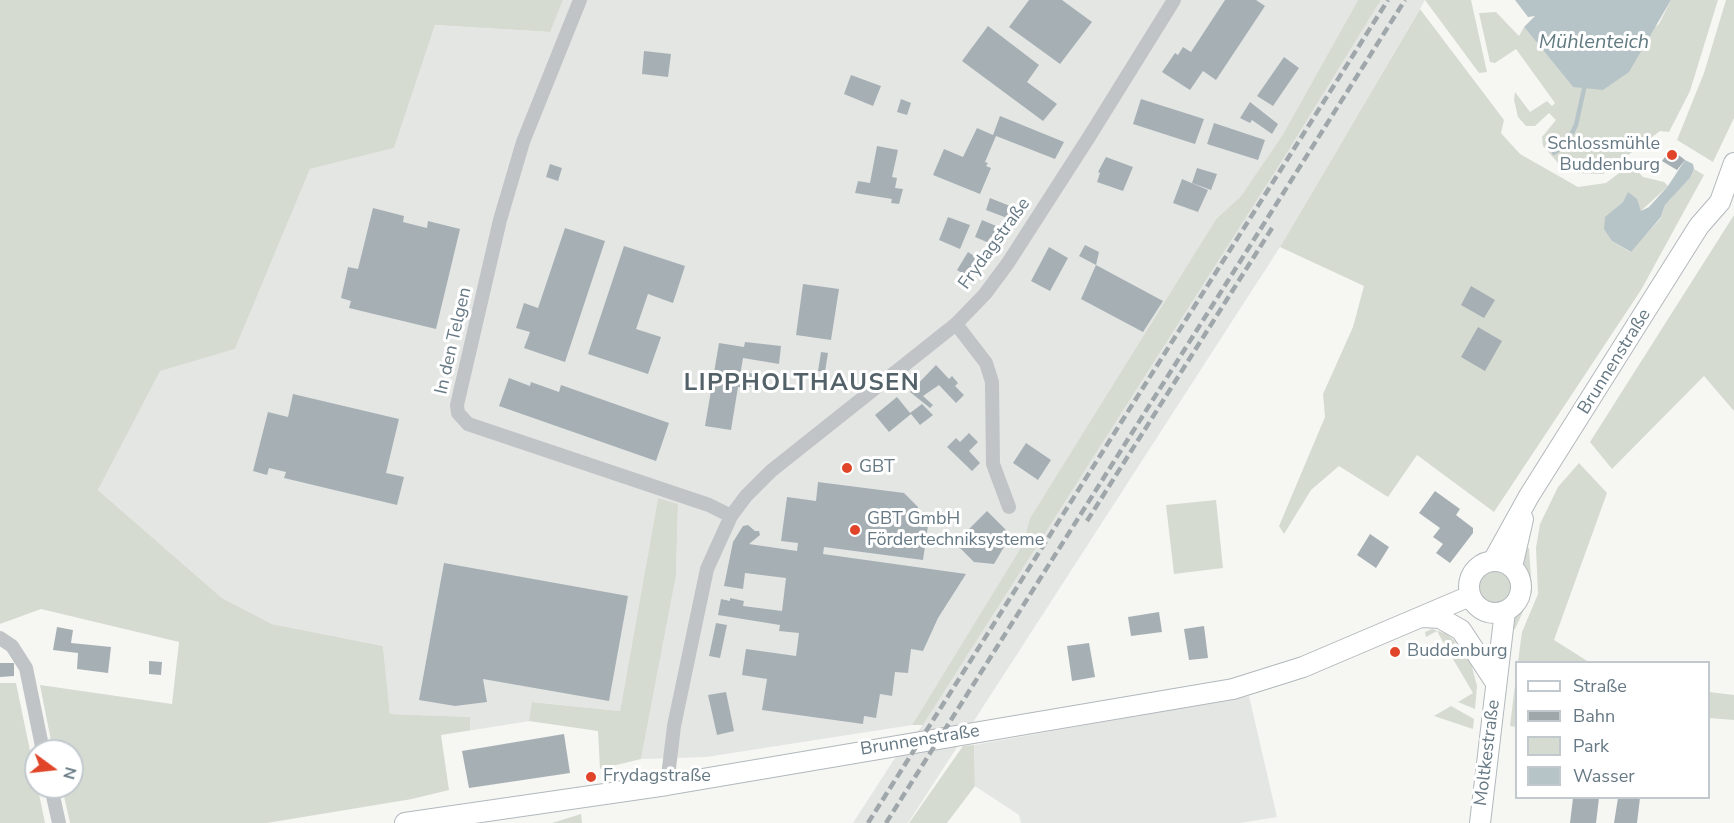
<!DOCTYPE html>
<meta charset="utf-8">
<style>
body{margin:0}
#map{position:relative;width:1734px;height:823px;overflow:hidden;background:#f6f6f3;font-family:"Nunito Sans",sans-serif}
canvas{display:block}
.legend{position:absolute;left:1515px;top:661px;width:195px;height:138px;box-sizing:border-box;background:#fff;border:2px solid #c2c9ce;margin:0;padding:8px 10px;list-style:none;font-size:18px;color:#667984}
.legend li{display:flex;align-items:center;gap:12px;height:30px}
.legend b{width:30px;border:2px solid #c2c9ce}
.north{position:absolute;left:24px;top:739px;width:60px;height:60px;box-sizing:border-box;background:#fff;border:2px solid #c2c9ce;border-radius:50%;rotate:105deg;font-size:16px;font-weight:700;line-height:24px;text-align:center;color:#667984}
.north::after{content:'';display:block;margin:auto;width:21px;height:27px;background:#e14529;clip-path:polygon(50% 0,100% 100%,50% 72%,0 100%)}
</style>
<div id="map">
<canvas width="1734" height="823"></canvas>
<ul class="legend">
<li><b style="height:8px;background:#fff"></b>Straße</li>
<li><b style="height:8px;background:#9fa7ab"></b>Bahn</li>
<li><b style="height:16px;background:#d6dbd2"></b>Park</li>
<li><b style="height:16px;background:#b6c4c7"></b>Wasser</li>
</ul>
<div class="north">N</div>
</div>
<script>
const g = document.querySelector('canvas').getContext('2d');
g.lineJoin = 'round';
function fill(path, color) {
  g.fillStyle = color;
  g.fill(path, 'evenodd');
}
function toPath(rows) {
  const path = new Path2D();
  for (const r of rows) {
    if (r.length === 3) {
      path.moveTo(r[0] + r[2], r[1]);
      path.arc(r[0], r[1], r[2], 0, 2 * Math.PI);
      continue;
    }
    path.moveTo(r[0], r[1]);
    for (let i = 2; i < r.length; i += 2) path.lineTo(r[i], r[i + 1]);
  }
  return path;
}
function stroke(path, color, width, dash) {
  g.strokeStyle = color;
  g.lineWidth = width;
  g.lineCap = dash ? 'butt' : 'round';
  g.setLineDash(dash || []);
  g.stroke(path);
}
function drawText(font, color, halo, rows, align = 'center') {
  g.font = font + ' "Nunito Sans",sans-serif';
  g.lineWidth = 6;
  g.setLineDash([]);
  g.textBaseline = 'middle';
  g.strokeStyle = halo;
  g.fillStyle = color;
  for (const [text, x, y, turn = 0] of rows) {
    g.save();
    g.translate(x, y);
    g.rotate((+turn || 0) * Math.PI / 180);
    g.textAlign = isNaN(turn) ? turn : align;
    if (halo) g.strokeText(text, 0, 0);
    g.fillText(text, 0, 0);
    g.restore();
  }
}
fill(toPath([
 [563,0,1358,0,1283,134,1241,196,1216,219,1030,518,1023,544,912,725,706,757,641,759,676,576,678,505,658,498,620,711,533,702,530,721,470,730,470,717,390,714,383,646,272,624,222,598,98,490,160,370,235,349,310,169,394,148,435,25,549,32],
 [1381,0,1425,0,1280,247,908,823,853,823,893,761,923,725,1280,164],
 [1249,696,1277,817,1240,823,1021,823,1019,815,975,786,974,745]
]), '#e4e6e4');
fill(toPath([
 [0,0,563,0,550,32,435,25,394,148,310,169,235,349,160,371,98,490,222,598,272,624,383,646,390,714,470,717,470,730,529,721,532,702,620,711,658,498,678,504,676,576,641,759,600,769,598,731,529,721,441,735,449,790,412,799,267,823,70,823,62,787,72,787,72,751,53,751,40,685,172,704,179,642,41,609,0,624],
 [1358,0,1381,0,1280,164,923,725,912,725,1023,544,1030,518,1216,219,1241,196,1283,134],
 [1425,0,1471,0,1487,72,1479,73],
 [1671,0,1718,0,1690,91,1669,132,1660,131,1603,174,1576,173,1559,164,1543,146,1542,137,1556,120,1549,113,1535,126,1526,126,1518,117,1514,100,1515,92,1530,112,1547,101,1552,106,1555,103,1516,49,1495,63,1490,62,1479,13,1496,12,1519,36,1524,27,1573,87,1659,24],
 [1726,0,1734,0,1734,118,1713,162,1677,140,1704,73],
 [1420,9,1504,120,1501,133,1520,154,1578,187,1606,183,1631,164,1643,177,1664,182,1668,186,1641,211,1623,202,1615,209,1612,241,1630,252,1661,218,1665,205,1690,178,1694,169,1704,175,1641,290,1494,512,1417,455,1388,497,1339,466,1311,490,1284,534,1279,526,1325,417,1323,394,1353,327,1364,286,1280,247],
 [1734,215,1734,411,1704,376,1612,469,1590,442],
 [1579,463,1607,493,1554,640,1589,662,1518,662,1522,632,1538,594,1536,548,1540,524,1558,487],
 [1216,500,1223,568,1174,574,1166,505],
 [1520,547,1529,548,1532,592,1515,629,1508,631,1512,617,1522,607,1528,593,1528,579,1520,560],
 [1495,587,19],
 [1432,629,1447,634,1456,642,1447,649,1437,631,1426,637,1425,632],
 [1460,646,1471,663,1477,686,1475,709,1458,702,1473,693,1450,654],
 [1516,677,1516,727,1510,726],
 [0,683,16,683,45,823,0,823],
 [1709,692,1734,695,1734,720,1709,718],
 [1451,706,1474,719,1473,729,1434,716],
 [974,745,975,786,947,823,909,823,963,746],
 [581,814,582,823,552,823]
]), '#d6dbd2');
fill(toPath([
 [1515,0,1671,0,1629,72,1603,90,1573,87,1524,27,1535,16,1528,17],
 [1685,160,1693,164,1694,169,1690,178,1665,205,1661,217,1631,252,1612,241,1604,229,1605,217,1623,202,1628,192,1637,199,1641,211,1649,207,1668,186]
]), '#b6c4c7');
stroke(toPath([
 [1554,153,1566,145,1576,125,1584,89]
]), '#b6c4c7', 4.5);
fill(toPath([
 [1029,0,1062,0,1092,22,1060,64,1009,27],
 [1225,0,1256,0,1265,6,1216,80,1203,71,1190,90,1162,72,1175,53,1178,55,1183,47,1191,52],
 [988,26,1039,65,1027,82,1057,104,1043,121,962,61],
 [644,51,671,54,668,77,642,74],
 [1284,57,1299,68,1273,106,1257,96],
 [851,75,881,86,873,106,844,94],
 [901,99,911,103,907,115,897,112],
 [1141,99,1204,119,1195,144,1133,124],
 [1250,102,1278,124,1272,134,1252,120,1250,123,1240,118],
 [1000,116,1064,142,1055,159,996,136,985,162,988,163,986,166,991,168,980,194,933,175,944,149,963,157,977,128,993,135],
 [1214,123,1265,140,1258,160,1207,144],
 [877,146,898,150,892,177,897,178,895,188,903,189,899,204,891,203,892,199,855,193,858,181,870,183],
 [1671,149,1685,160,1677,170,1662,161],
 [1106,157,1133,167,1123,191,1097,182,1100,173,1098,172],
 [550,164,562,168,558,181,546,177],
 [1197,168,1217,174,1211,190,1192,183],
 [1182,179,1208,190,1198,212,1173,203],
 [990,198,1020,210,1015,221,986,210],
 [373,208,404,216,403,222,427,228,428,221,460,229,436,329,349,308,351,301,341,298,348,267,358,269],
 [948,217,970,225,960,249,939,240],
 [982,220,1001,228,994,245,975,237],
 [565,228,605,241,565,362,524,348,530,332,516,328,524,303,538,308],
 [1085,245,1099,252,1096,265,1163,301,1143,332,1081,299,1096,265,1079,256],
 [624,246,685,266,673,303,648,294,636,329,661,337,648,374,588,354],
 [1049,247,1068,258,1050,291,1031,281],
 [968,252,982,261,971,279,957,270],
 [803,284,839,289,831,340,796,335],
 [1471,286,1495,300,1484,318,1461,305],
 [1478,327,1502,341,1485,371,1461,357],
 [745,342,781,346,779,364,743,358,741,370,753,374,751,387,738,387,731,430,705,426,719,343,744,347],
 [821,352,828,353,825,372,818,371],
 [936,365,949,379,952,376,958,383,955,386,964,395,956,403,939,385,923,396,933,405,930,408,910,392],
 [509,378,530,386,531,382,559,392,561,385,669,423,656,461,499,406],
 [293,394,399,419,386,473,404,477,397,505,284,478,286,472,269,468,267,475,253,471,268,412,288,417],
 [897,397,910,413,922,404,933,415,920,425,911,414,889,432,875,415],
 [969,433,978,442,969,451,980,463,972,471,947,447,956,438,960,442],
 [1026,443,1051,460,1038,480,1013,463],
 [818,482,904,493,918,507,917,517,929,519,923,560,824,547,823,554,966,574,938,618,923,651,911,649,908,673,895,672,892,696,880,694,876,718,864,716,863,724,762,710,767,679,742,675,746,649,796,656,799,633,779,631,780,625,718,615,721,599,730,601,730,598,744,601,743,606,782,611,786,578,745,573,743,589,724,586,733,542,743,526,748,525,755,531,759,531,760,535,749,544,797,551,798,543,781,541,787,497,816,501],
 [1435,491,1460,509,1456,515,1473,528,1473,533,1450,563,1436,553,1443,544,1433,537,1440,528,1419,513],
 [987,511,1011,535,994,564,974,562,955,543],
 [1370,534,1389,547,1376,568,1357,555],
 [444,563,628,596,609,701,483,679,487,702,455,706,419,700],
 [1159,612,1162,632,1131,636,1128,617],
 [716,623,727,625,720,658,709,656],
 [1204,626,1208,658,1189,660,1184,629],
 [57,627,73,630,71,643,111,647,108,673,77,669,78,653,53,650],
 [1089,643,1095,677,1072,681,1067,646],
 [149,661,162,662,161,675,149,674],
 [0,663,14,663,14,676,0,677],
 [726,692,734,731,717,735,708,695],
 [564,734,570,773,469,788,462,751],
 [1573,798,1599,798,1596,823,1570,823],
 [1618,798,1640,798,1637,823,1614,823]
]), '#a6b0b4');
const secondary = toPath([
 [1495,587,26],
 [1493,561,1529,496,1699,226,1720,202,1734,163],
 [1512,567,1523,519],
 [1423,617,1440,618,1461,630,1496,683],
 [405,823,667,785,1233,689,1303,667,1470,596],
 [1480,823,1505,611]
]);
stroke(secondary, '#b2b8bc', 22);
stroke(toPath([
 [580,0,523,142,500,220,457,405,458,413,468,424,709,505,731,516],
 [956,324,986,363,992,382,993,464,1009,507],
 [0,638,12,646,26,668,43,751],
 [667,785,674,726,707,569,731,516,746,496,771,471,956,324,985,294,1008,263,1089,137,1174,0],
 [51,787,59,823]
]), '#c0c4c7', 14);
stroke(secondary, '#fff', 20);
stroke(toPath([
 [1087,521,1274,225],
 [868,823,1388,0],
 [886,823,1405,0]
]), '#9fa7ab', 4.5, [9, 4.5]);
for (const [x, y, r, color] of [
 [1672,155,6,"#e14529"],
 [847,468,6,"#e14529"],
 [855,530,6,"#e14529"],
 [1395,652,6,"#e14529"],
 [591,777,6,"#e14529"]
]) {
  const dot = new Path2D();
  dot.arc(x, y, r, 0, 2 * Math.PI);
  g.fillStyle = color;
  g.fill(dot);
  stroke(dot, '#fff', 2);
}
drawText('18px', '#667984', '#fff', [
 ["Schlossmühle",1660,145,"right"],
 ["Buddenburg",1660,166,"right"],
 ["GBT",859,468],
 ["GBT GmbH",867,520],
 ["Fördertechniksysteme",867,541],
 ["Buddenburg",1407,652],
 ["Frydagstraße",603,777]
], 'left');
drawText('18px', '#667984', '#fff', [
 ["Frydagstraße",995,244,-54],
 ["In den Telgen",454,341,-77],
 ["Brunnenstraße",1615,362,-58],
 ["Brunnenstraße",920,741,-9],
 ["Moltkestraße",1488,753,-83]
]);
drawText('italic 20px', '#617b80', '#fff', [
 ["Mühlenteich",1594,43]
]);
g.letterSpacing = '1.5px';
drawText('bold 24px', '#536169', '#fff', [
 ["LIPPHOLTHAUSEN",802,384]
]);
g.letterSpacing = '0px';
</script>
